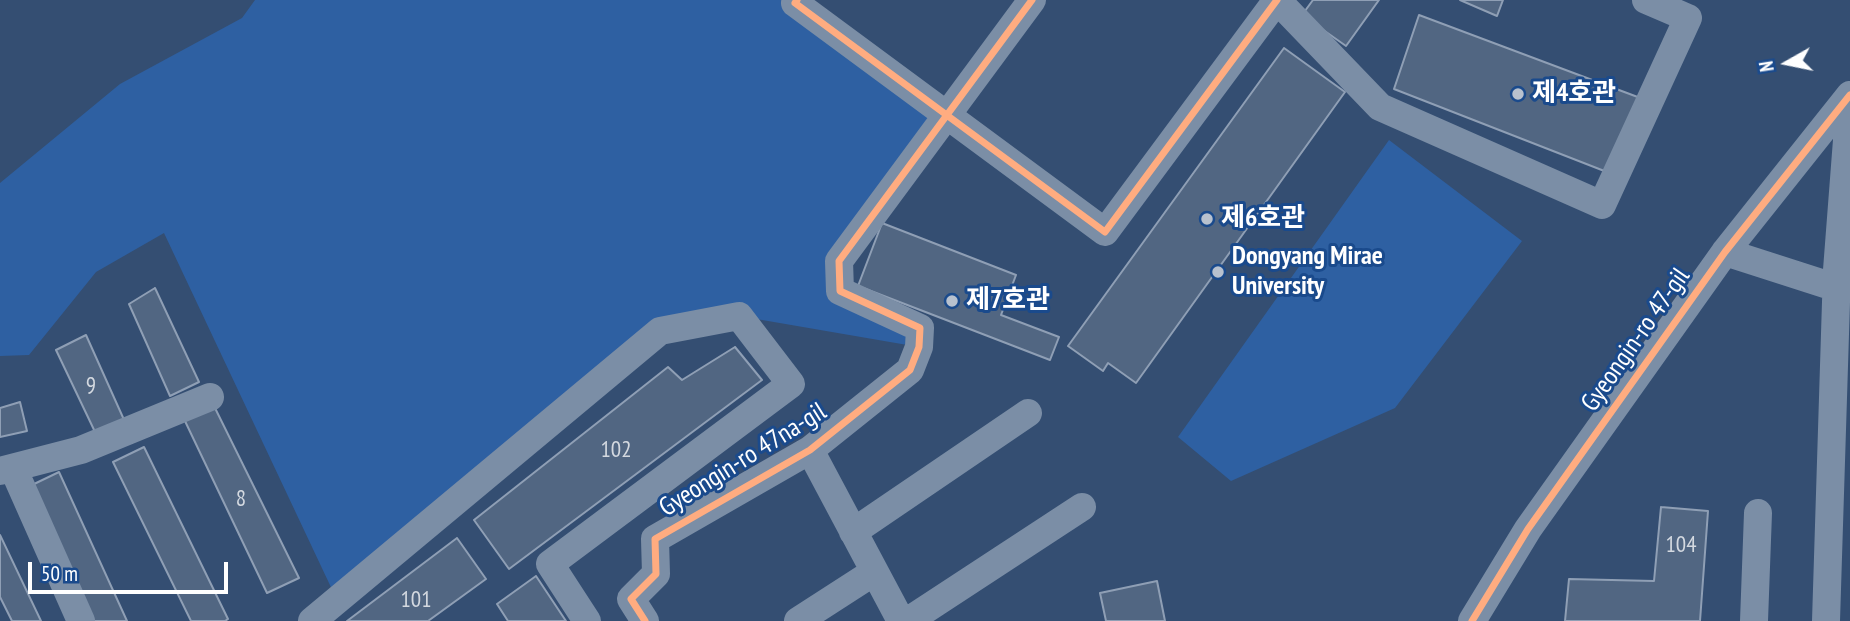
<!DOCTYPE html>
<meta charset="utf-8">
<style>
body{margin:0}
#map{position:relative;width:1850px;height:621px;overflow:hidden;background:#344e72;font-family:"PT Sans Narrow",sans-serif}
canvas{display:block}
.north{position:absolute;left:1752px;top:28px;width:70px;height:70px;-webkit-text-stroke:5px #1a4a8c;paint-order:stroke;rotate:261deg;font-size:19px;font-weight:700;line-height:28px;text-align:center;color:#fff}
.north::after{content:'';display:block;margin:auto;width:24px;height:32px;background:#fff;clip-path:polygon(50% 0,100% 100%,50% 72%,0 100%)}
.scale{position:absolute;left:28px;top:562px;width:200px;height:32px;box-sizing:border-box;border:4px solid #fff;border-top:0;padding-left:9px;font-size:21px;line-height:24px;white-space:nowrap;color:#fff;-webkit-text-stroke:5px #1a4a8c;paint-order:stroke}
</style>
<div id="map">
<canvas width="1850" height="621"></canvas>
<div class="north">N</div>
<div class="scale">50 m</div>
</div>
<script>
const g = document.querySelector('canvas').getContext('2d');
g.lineJoin = 'round';
function fill(path, color) {
  g.fillStyle = color;
  g.fill(path, 'evenodd');
}
function toPath(rows) {
  const path = new Path2D();
  for (const r of rows) {
    path.moveTo(r[0], r[1]);
    for (let i = 2; i < r.length; i += 2) path.lineTo(r[i], r[i + 1]);
  }
  return path;
}
function stroke(path, color, width, dash) {
  g.strokeStyle = color;
  g.lineWidth = width;
  g.lineCap = dash ? 'butt' : 'round';
  g.setLineDash(dash || []);
  g.stroke(path);
}
function drawText(font, color, halo, rows, align = 'center') {
  g.font = font + ' "PT Sans Narrow","Noto Sans KR",sans-serif';
  g.lineWidth = 6;
  g.setLineDash([]);
  g.textBaseline = 'middle';
  g.strokeStyle = halo;
  g.fillStyle = color;
  for (const [text, x, y, turn = 0] of rows) {
    g.save();
    g.translate(x, y);
    g.rotate((+turn || 0) * Math.PI / 180);
    g.textAlign = isNaN(turn) ? turn : align;
    if (halo) g.strokeText(text, 0, 0);
    g.fillText(text, 0, 0);
    g.restore();
  }
}
fill(toPath([
 [255,0,795,0,947,117,839,261,840,291,920,328,919,347,739,316,660,331,337,600,164,233,96,272,29,355,0,356,0,183,120,84,242,18],
 [1389,140,1522,241,1395,408,1231,481,1178,437]
]), '#2e60a2');
const building = toPath([
 [1313,0,1379,0,1346,46,1302,15,1313,0],
 [1460,0,1503,0,1497,16,1460,0],
 [1419,15,1643,99,1612,174,1394,89,1419,15],
 [1284,48,1345,92,1136,383,1108,363,1103,371,1068,346,1284,48],
 [882,223,1016,275,1001,315,1059,337,1050,360,858,286,882,223],
 [155,288,199,382,170,396,129,304,155,288],
 [86,335,125,422,96,434,56,350,86,335],
 [735,347,762,380,509,569,474,520,668,367,682,380,735,347],
 [20,402,27,431,0,437,0,408,20,402],
 [214,406,299,578,267,593,184,419,214,406],
 [144,447,228,619,225,621,191,621,113,462,144,447],
 [59,472,127,621,94,621,32,485,59,472],
 [1661,507,1708,511,1700,621,1565,621,1569,579,1654,581,1661,507],
 [0,535,41,621,12,621,0,597,0,535],
 [457,538,486,579,428,621,347,621,457,538],
 [536,576,566,621,508,621,497,604,536,576],
 [1157,581,1165,621,1106,621,1100,593,1157,581]
]);
fill(building, '#516682');
stroke(building, '#8f9fb5', 2);
stroke(toPath([
 [797,0,795,3,1105,232,1277,0],
 [1277,0,1380,107,1602,205,1688,18,1646,0],
 [1725,252,1837,288],
 [810,450,901,621],
 [13,468,81,621],
 [0,471,81,450,210,397],
 [853,532,1028,413],
 [312,621,660,331,739,316,791,384,550,564,587,621],
 [645,621,631,599,656,574,655,539,810,450,910,370,919,347,920,328,840,291,839,261,1032,0],
 [798,621,874,572],
 [908,621,1082,507],
 [1472,621,1528,529,1725,252,1850,95],
 [1754,621,1758,513],
 [1826,621,1837,270,1850,101]
]), '#7b8ea6', 28);
stroke(toPath([
 [797,0,795,3,1105,232,1277,0],
 [645,621,631,599,656,574,655,539,810,450,910,370,919,347,920,328,840,291,839,261,1032,0],
 [1472,621,1528,529,1725,252,1850,95]
]), '#ffac80', 7);
for (const [x, y, r, color] of [
 [1518,94,7,"#b8c1ce"],
 [1207,219,7,"#b8c1ce"],
 [1218,272,7,"#b8c1ce"],
 [952,301,7,"#b8c1ce"]
]) {
  const dot = new Path2D();
  dot.arc(x, y, r, 0, 2 * Math.PI);
  g.fillStyle = color;
  g.fill(dot);
  stroke(dot, '#1a4a8c', 2.5);
}
drawText('23px', '#d4d9e0', null, [
 ["9",91,386],
 ["102",616,450],
 ["8",241,499],
 ["104",1681,545],
 ["101",416,600]
]);
drawText('bold 26px', '#fff', '#1a4a8c', [
 ["제4호관",1532,94],
 ["제6호관",1221,219],
 ["Dongyang Mirae",1232,257],
 ["University",1232,287],
 ["제7호관",966,301]
], 'left');
drawText('26px', '#fff', '#1a4a8c', [
 ["Gyeongin-ro 47-gil",1636,340,-55],
 ["Gyeongin-ro 47na-gil",743,460,-32]
]);
</script>
